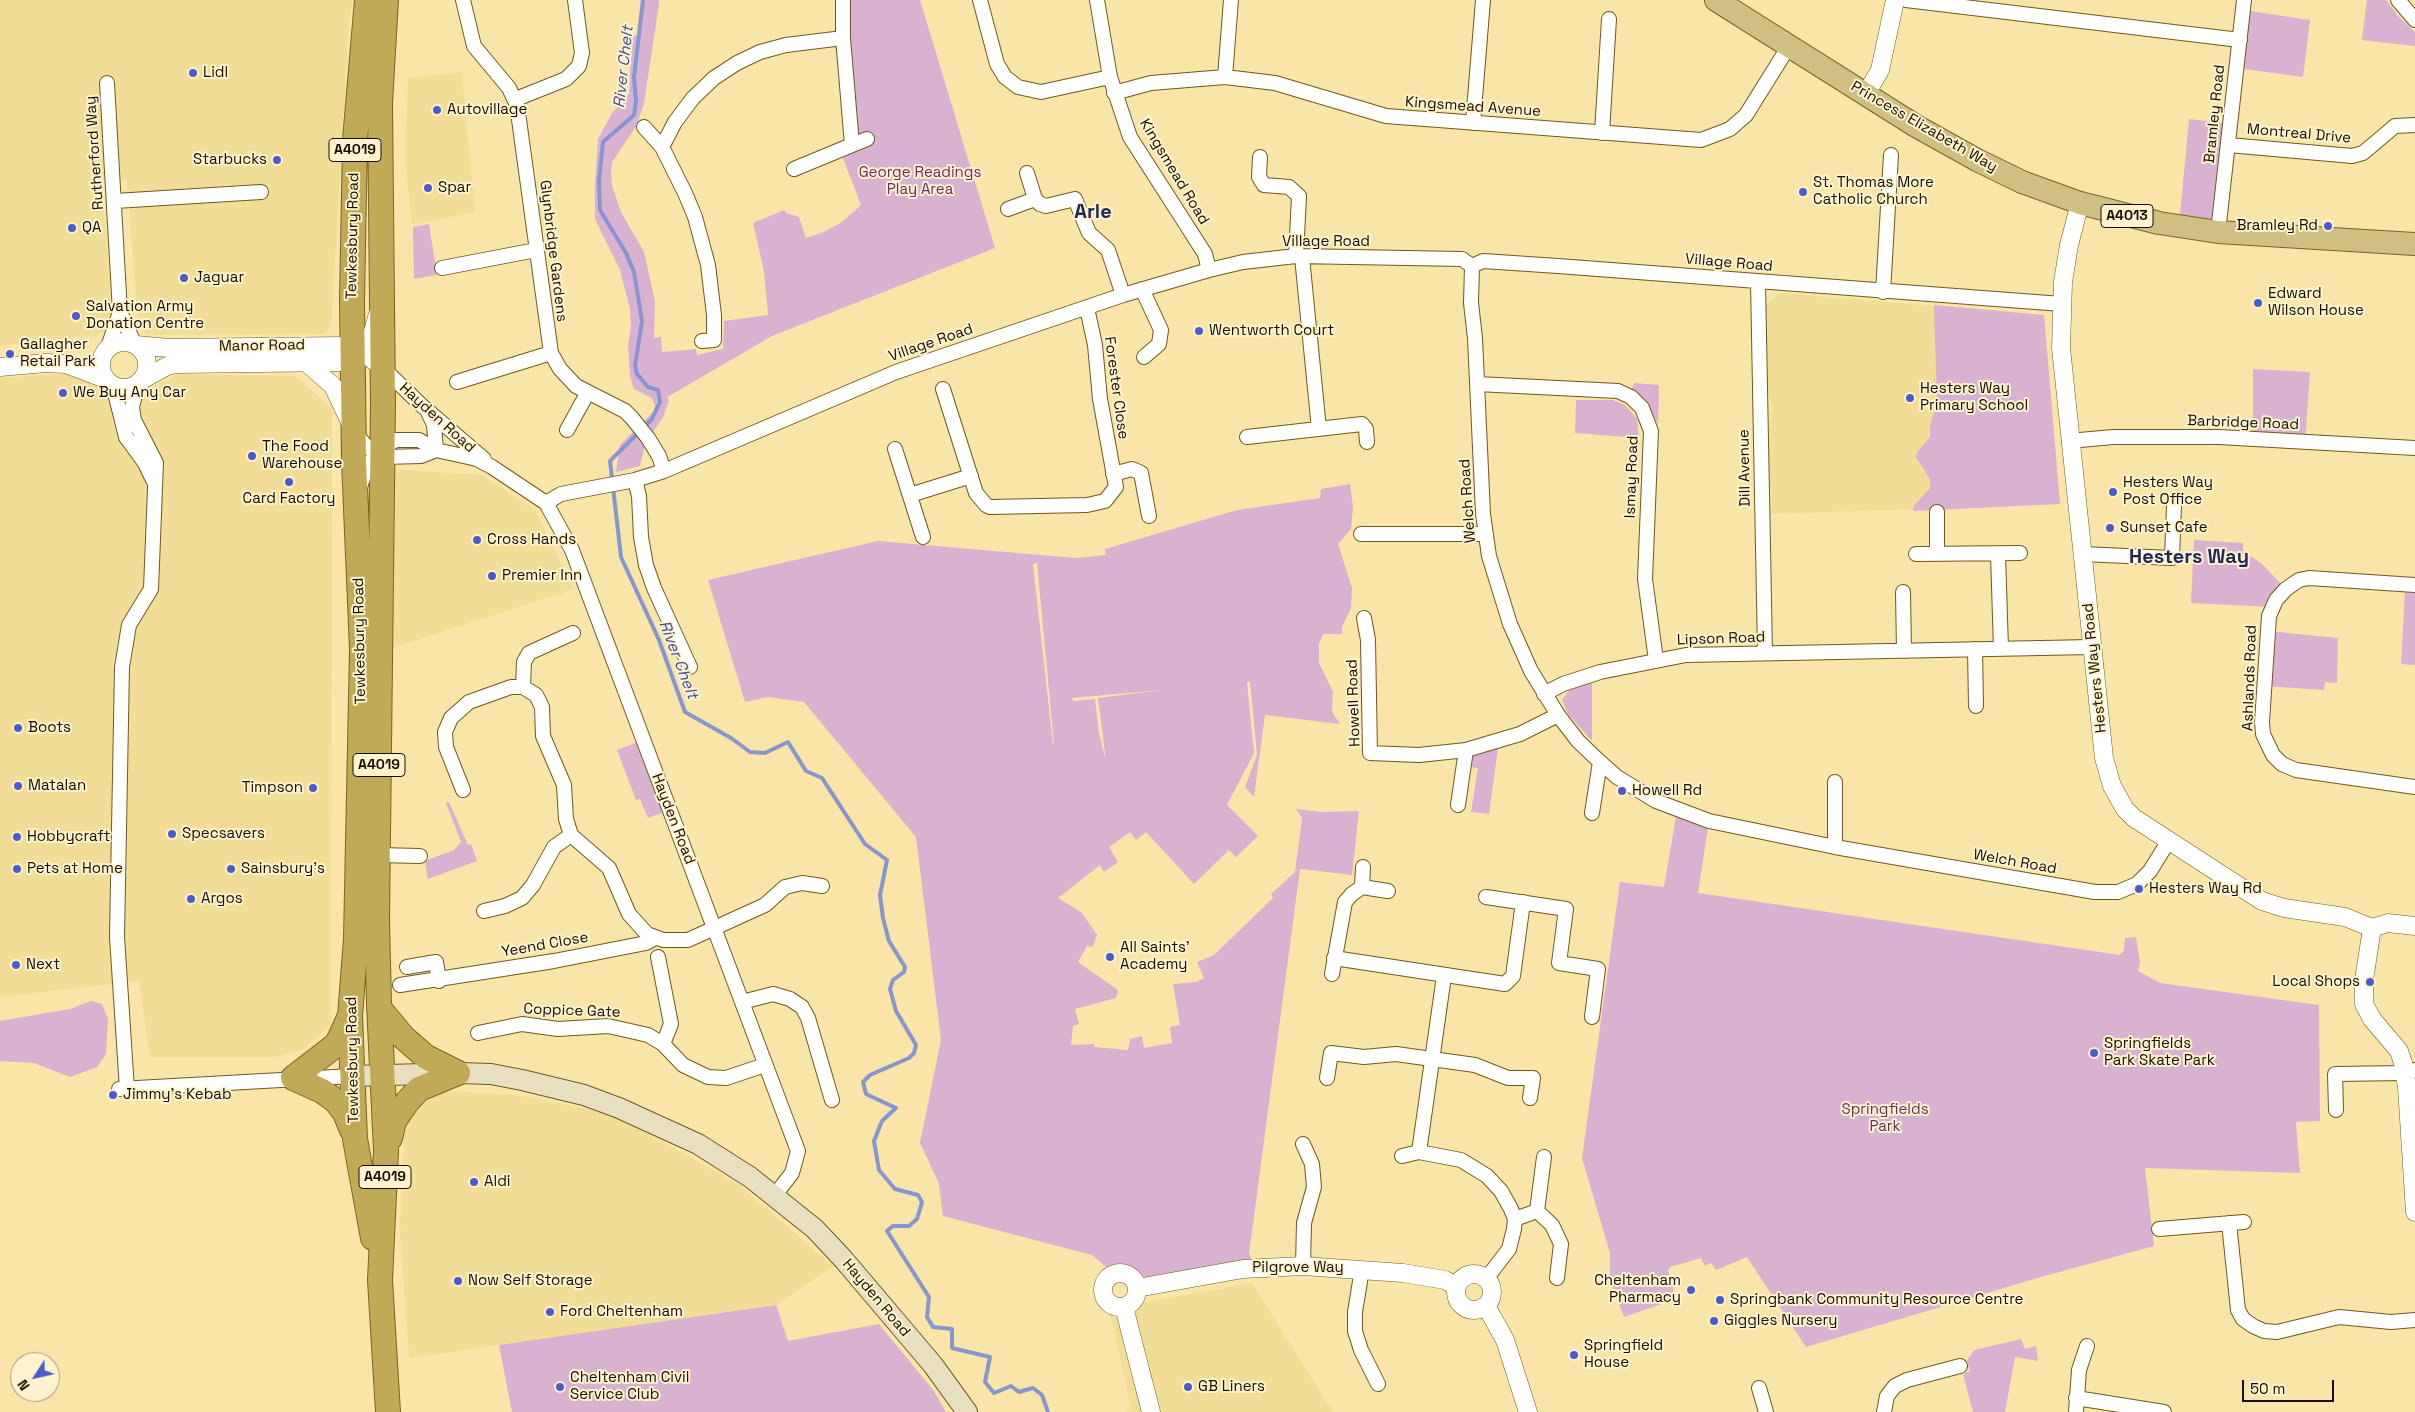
<!DOCTYPE html>
<style>
body{margin:0}
#map{position:relative;width:2415px;height:1412px;overflow:hidden;background:#f8e5a7;font-family:"Space Grotesk",sans-serif}
canvas{display:block}
.north{position:absolute;left:10px;top:1352px;width:50px;height:50px;box-sizing:border-box;background:#fef3ce;border:1px solid #a0977c;border-radius:50%;rotate:235deg;font-size:14px;font-weight:700;line-height:20px;text-align:center;color:#140d00}
.north::after{content:'';display:block;margin:auto;width:18px;height:22px;background:#4c5acf;clip-path:polygon(50% 0,100% 100%,50% 72%,0 100%)}
.scale{position:absolute;left:2242px;top:1380px;width:92px;height:22px;box-sizing:border-box;border:2px solid #140d00;border-top:0;padding-left:6px;font-size:15px;line-height:18px;white-space:nowrap;color:#140d00;-webkit-text-stroke:4px #fef3ce;paint-order:stroke}
</style>
<div id="map">
<canvas width="2415" height="1412"></canvas>
<div class="north">N</div>
<div class="scale">50 m</div>
</div>
<script>
const g = document.querySelector('canvas').getContext('2d');
g.lineJoin = 'round';
function fill(path, color) {
  g.fillStyle = color;
  g.fill(path, 'evenodd');
}
function toPath(rows) {
  const path = new Path2D();
  for (const r of rows) {
    if (r.length === 3) {
      path.moveTo(r[0] + r[2], r[1]);
      path.arc(r[0], r[1], r[2], 0, 2 * Math.PI);
      continue;
    }
    path.moveTo(r[0], r[1]);
    for (let i = 2; i < r.length; i += 2) path.lineTo(r[i], r[i + 1]);
  }
  return path;
}
function stroke(path, color, width, dash) {
  g.strokeStyle = color;
  g.lineWidth = width;
  g.lineCap = dash ? 'butt' : 'round';
  g.setLineDash(dash || []);
  g.stroke(path);
}
function drawText(font, color, halo, rows, align = 'center') {
  g.font = font + ' "Space Grotesk",sans-serif';
  g.lineWidth = 4;
  g.setLineDash([]);
  g.textBaseline = 'middle';
  g.strokeStyle = halo;
  g.fillStyle = color;
  for (const [text, x, y, turn = 0] of rows) {
    g.save();
    g.translate(x, y);
    g.rotate((+turn || 0) * Math.PI / 180);
    g.textAlign = isNaN(turn) ? turn : align;
    if (halo) g.strokeText(text, 0, 0);
    g.fillText(text, 0, 0);
    g.restore();
  }
}
fill(toPath([
 [0,0,353,0,349,23,331,326,325,334,146,335,138,325,127,179,102,181,113,325,100,335,0,346],
 [462,72,475,212,412,225,405,157,408,78],
 [1780,293,2044,315,2060,504,1771,514,1768,432,1773,410,1767,386,1765,305],
 [73,373,130,395,169,380,178,374,295,376,332,408,331,1024,302,1050,276,1057,150,1057,139,981,0,997,0,378],
 [389,469,481,475,535,510,574,589,390,649],
 [434,1090,524,1096,614,1114,738,1184,833,1266,776,1305,409,1358,400,1231,405,1108],
 [1252,1283,1333,1412,1125,1412,1131,1409,1111,1315,1151,1301]
]), '#f1dd96');
fill(toPath([
 [644,0,659,0,659,4,644,103,637,125,612,162,611,172,612,186,621,212,644,252,655,301,654,338,661,337,662,352,696,349,697,355,723,349,724,321,768,315,764,271,753,223,784,210,786,213,799,217,806,238,826,231,842,222,861,205,840,150,852,145,843,0,920,0,995,248,772,336,669,396,667,395,669,400,663,417,645,445,640,466,616,472,620,445,653,412,655,406,652,398,634,389,630,376,628,345,631,326,630,309,620,270,595,219,595,185,598,139,612,113,629,94,632,36,640,35],
 [2367,0,2386,0,2398,16,2415,32,2415,46,2362,40],
 [2243,10,2310,20,2303,77,2237,68],
 [2189,119,2231,124,2218,232,2179,226],
 [429,224,437,275,414,279,413,227],
 [1934,305,2044,315,2060,504,1913,511,1913,507,1930,488,1930,479,1916,457,1918,451,1930,437,1930,425,1937,404],
 [2253,369,2310,372,2305,442,2253,439],
 [1634,383,1659,385,1658,424,1646,401,1631,391],
 [1576,400,1613,400,1625,405,1637,419,1639,438,1575,433],
 [1350,484,1353,507,1351,529,1338,544,1352,588,1351,608,1342,627,1342,634,1323,634,1319,644,1319,663,1333,692,1332,712,1340,724,1265,715,1254,797,1245,787,1257,755,1250,682,1247,682,1254,753,1227,805,1258,836,1236,857,1229,850,1194,884,1146,832,1136,840,1130,832,1109,847,1118,862,1104,872,1100,865,1058,898,1082,913,1097,935,1093,947,1087,946,1078,962,1118,990,1116,998,1075,1009,1079,1024,1073,1026,1071,1045,1094,1044,1094,1047,1128,1050,1130,1039,1142,1036,1144,1048,1172,1043,1170,1027,1180,1025,1173,984,1197,982,1204,978,1197,962,1214,955,1273,898,1271,894,1295,872,1302,818,1296,809,1322,812,1359,811,1352,875,1300,869,1249,1254,1256,1268,1135,1281,1123,1273,1114,1274,1092,1255,943,1216,939,1184,920,1143,941,1040,916,837,804,702,768,697,745,702,708,580,878,541,1076,558,1106,555,1105,549,1237,510,1320,498,1321,489],
 [1037,563,1054,744,1053,744,1033,564],
 [1162,690,1098,698,1106,761,1099,733,1095,699,1073,701,1072,698],
 [2194,540,2243,543,2243,551,2261,563,2286,589,2272,607,2191,603],
 [2405,592,2415,593,2415,665,2401,664],
 [2268,631,2338,638,2337,683,2325,682,2324,690,2264,686],
 [1592,682,1592,741,1568,714,1562,700,1569,690],
 [643,740,670,810,648,818,640,799,636,800,617,750],
 [1499,741,1489,814,1471,812,1478,768,1470,767,1472,748],
 [449,802,468,845,471,844,477,861,428,879,425,861,454,850,461,842,446,803],
 [1677,811,1709,821,1698,893,2120,955,2124,950,2125,938,2136,937,2140,963,2138,971,2160,983,2319,1005,2320,1121,2296,1122,2300,1173,2145,1168,2154,1246,2041,1277,1806,1347,1747,1257,1716,1270,1711,1263,1705,1266,1701,1258,1670,1267,1668,1271,1676,1299,1624,1317,1610,1280,1610,1253,1582,1158,1620,882,1664,887],
 [91,1001,102,1004,108,1019,106,1054,97,1067,70,1077,34,1063,0,1061,0,1021,70,1009],
 [776,1305,788,1341,879,1324,934,1391,946,1412,512,1412,499,1345],
 [2021,1339,2025,1349,2036,1346,2038,1361,2015,1357,2005,1412,1973,1412,1963,1374,1970,1371,1967,1361,1974,1350]
]), '#d9b2d1');
stroke(toPath([
 [643,0,634,77,636,101,634,115,603,142,599,180,600,210,626,253,634,272,642,321,635,366,637,374,648,387,658,390,660,402,652,419,610,461,621,557,659,640,685,712,731,738,750,752,765,753,788,742,806,771,822,778,865,844,887,860,880,895,883,918,889,941,905,967,904,972,893,980,890,989,896,1011,916,1045,914,1053,909,1058,870,1075,863,1082,866,1094,896,1108,882,1121,874,1141,879,1170,895,1189,918,1195,922,1202,917,1219,909,1226,893,1226,887,1231,929,1297,927,1317,933,1327,952,1329,952,1348,990,1357,985,1382,994,1393,1011,1386,1019,1392,1033,1388,1042,1395,1048,1412]
]), '#8796d2', 4);
const minor = toPath([
 [463,0,474,46,509,88,517,105,551,353,560,369,576,386,625,411,632,418,648,438,659,456,664,471],
 [980,0,997,64,1005,77,1018,87,1041,92,1110,77],
 [1097,0,1110,77,1130,137,1205,254,1209,270],
 [1906,0,2240,40],
 [2398,0,2415,20],
 [1225,77,1231,0],
 [107,83,120,312,108,347],
 [1114,93,1151,83,1225,77,1275,83,1386,116,1701,140,1730,129,1746,115,1789,46],
 [516,99,566,79,579,66,582,53,575,0],
 [1473,123,1483,0],
 [644,127,662,147],
 [1602,133,1609,19],
 [852,145,867,139],
 [2229,145,2352,156,2363,153,2395,126,2415,125],
 [1260,157,1259,177,1264,185,1289,187,1299,196,1296,256],
 [794,169,852,145,843,38,843,0],
 [1027,173,1035,199],
 [115,201,261,192],
 [1008,209,1035,199,1040,204,1046,206,1075,199,1089,233,1108,250,1123,295],
 [2218,232,2244,0],
 [1302,257,1319,429],
 [1472,266,1471,303,1475,338,1483,514,1489,556,1510,624,1531,671,1558,715,1578,741,1600,762,1617,777,1656,801,1709,821,1835,847,2095,892,2118,892,2137,884,2150,871,2168,842],
 [1472,266,1483,261,1558,266,2062,304],
 [442,268,536,250],
 [1758,282,1765,653],
 [1142,289,1161,330,1159,344,1144,357],
 [1883,292,1891,155],
 [120,312,135,345],
 [702,341,714,340,714,315,708,265,695,217,685,193,662,147,675,122,693,98,714,78,737,63,760,52,786,45,843,38],
 [382,367,420,404,484,459],
 [457,382,551,353],
 [1477,384,1618,391,1631,397,1642,408,1651,431,1645,579,1656,660],
 [113,385,126,437,145,463,153,480],
 [943,389,976,493,986,505,990,507,1087,505,1105,501,1116,487,1100,399,1095,345,1087,308],
 [428,412,434,425,436,450],
 [567,430,587,394],
 [354,431,366,446,383,457,421,456,436,450],
 [1247,437,1362,424,1366,429,1367,442],
 [2069,441,2113,437,2219,437,2415,448],
 [895,449,923,537],
 [1113,474,1132,469,1141,473,1149,516],
 [635,480,639,496,641,537,646,565,654,588,690,667],
 [360,487,367,466,383,447,396,440,419,440,436,450,477,459,492,467,546,503,572,550,798,1151,792,1173,775,1195],
 [910,495,971,476],
 [546,503,561,494,635,480,664,471,896,372,1123,295,1209,270,1243,262,1296,256,1462,259,1472,266],
 [1937,512,1937,554],
 [1361,534,1484,534],
 [1916,554,2020,553],
 [1998,554,2001,649],
 [2082,554,2172,558,2174,506],
 [2415,585,2309,578,2299,580,2286,589,2276,600,2269,616,2262,722,2263,734,2273,755,2282,764,2296,770,2415,787],
 [1903,592,1904,651],
 [1364,618,1368,640,1370,753,1419,755,1466,750,1520,734,1558,715],
 [1975,649,1976,706],
 [523,687,524,662,529,653,573,633],
 [1544,694,1563,684,1600,672,1686,655,2092,647],
 [463,790,446,747,445,732,451,718,469,702,511,687,523,687,536,695,542,707,543,736,564,785,566,819,571,835,609,868,629,914,647,934,663,940,688,940,765,905,785,887,802,883,822,886],
 [1458,805,1466,750],
 [1592,813,1600,762],
 [1835,847,1835,782],
 [378,855,420,856],
 [1362,887,1363,867],
 [1486,897,1566,909,1559,963,1598,969,1592,1017],
 [484,911,505,906,522,898,533,885,554,847,571,835],
 [658,957,671,1024,663,1044],
 [1334,958,1505,984,1513,976,1523,902],
 [407,967,436,962,439,981],
 [1332,974,1345,902,1352,894,1362,887,1388,891],
 [400,985,554,961,646,943,655,938],
 [742,1002,773,994,790,999,802,1007,808,1018,832,1100],
 [478,1033,522,1024,558,1029,608,1026,648,1035,663,1044,683,1065,708,1077,726,1078,765,1065],
 [1327,1078,1331,1053,1364,1057,1396,1054,1475,1065,1508,1078,1533,1078,1530,1098],
 [119,1089,353,1076],
 [127,1089,117,937,122,667,129,625,151,589,156,463,134,420,132,407,138,383],
 [2336,1110,2335,1074,2405,1073,2415,1070],
 [1303,1144,1312,1164,1314,1187,1304,1223,1303,1266],
 [1419,1152,1444,976],
 [1402,1156,1419,1152,1461,1160,1487,1176,1501,1191,1511,1209,1515,1219,1514,1229,1509,1249,1486,1279],
 [1537,1211,1544,1157],
 [1515,1219,1537,1211,1552,1225,1561,1244,1557,1278],
 [2229,1223,2238,1310,2243,1319,2253,1326,2264,1331,2277,1332,2339,1317,2391,1322,2415,1320],
 [2159,1229,2244,1222],
 [1362,1269,1355,1312,1355,1331,1361,1350,1378,1384],
 [1759,1388,1766,1412],
 [2076,1398,2164,1412],
 [1884,1412,1887,1396,1895,1386,1907,1380,1960,1366],
 [2076,1412,2079,1370,2087,1346]
]);
const tertiary = toPath([
 [1866,94,1880,70,1895,0],
 [2080,203,2069,245,2063,282,2061,348,2104,758,2112,786,2125,809,2134,818,2262,901,2284,908,2345,917,2372,928,2388,923,2415,926],
 [124,365,23],
 [136,345,169,348,345,346,360,350,382,367],
 [307,363,333,386,351,424],
 [0,367,46,363,66,364,106,379],
 [140,381,167,366,177,364,341,362,353,357,365,345,373,332,378,314],
 [2372,928,2364,980,2364,1004,2372,1019,2399,1051,2403,1063,2407,1087,2415,1212],
 [1120,1290,17],
 [1474,1292,18],
 [1137,1288,1243,1269,1303,1266,1403,1273,1445,1280,1457,1287],
 [1486,1306,1505,1340,1528,1412],
 [1124,1307,1151,1412]
]);
const secondary = toPath([
 [353,1076,458,1073,491,1074,522,1080,584,1095,619,1108,698,1144,750,1177,815,1229,844,1260,933,1365,967,1412]
]);
const primary = toPath([
 [1716,0,1916,126,1977,160,2022,182,2080,203,2159,223,2218,232,2415,244]
]);
const trunk = toPath([
 [367,0,355,140,352,301,354,462,362,649,356,939,350,1016,355,1139,373,1238],
 [386,0,380,103,383,403,377,920,379,1004,386,1151,380,1280,388,1412],
 [379,1008,403,1037,426,1057,458,1073],
 [349,1018,337,1044,293,1078,322,1091,336,1101,345,1113,352,1130],
 [390,1138,394,1121,407,1102,419,1089,458,1073]
]);
stroke(minor, '#6c5b1e', 16);
stroke(tertiary, '#6c5b1e', 19);
stroke(secondary, '#6c5b1e', 22);
stroke(primary, '#7a651f', 24);
stroke(trunk, '#7a651f', 26);
stroke(minor, '#fff', 14);
stroke(tertiary, '#fff', 18);
stroke(secondary, '#e8dfc1', 20);
stroke(primary, '#d0bf82', 22);
stroke(trunk, '#c0aa58', 24);
for (const [x, y, r, color] of [
 [193,73,5,"#4c5acf"],
 [437,110,5,"#4c5acf"],
 [277,160,5,"#4c5acf"],
 [428,188,5,"#4c5acf"],
 [1803,192,5,"#4c5acf"],
 [2328,226,5,"#4c5acf"],
 [72,228,5,"#4c5acf"],
 [184,278,5,"#4c5acf"],
 [2258,303,5,"#4c5acf"],
 [76,316,5,"#4c5acf"],
 [1199,331,5,"#4c5acf"],
 [10,354,5,"#4c5acf"],
 [63,393,5,"#4c5acf"],
 [1910,398,5,"#4c5acf"],
 [252,456,5,"#4c5acf"],
 [289,482,5,"#4c5acf"],
 [2113,492,5,"#4c5acf"],
 [2110,528,5,"#4c5acf"],
 [477,540,5,"#4c5acf"],
 [492,576,5,"#4c5acf"],
 [18,728,5,"#4c5acf"],
 [18,786,5,"#4c5acf"],
 [313,788,5,"#4c5acf"],
 [1622,791,5,"#4c5acf"],
 [172,834,5,"#4c5acf"],
 [17,837,5,"#4c5acf"],
 [17,869,5,"#4c5acf"],
 [231,869,5,"#4c5acf"],
 [2139,889,5,"#4c5acf"],
 [191,899,5,"#4c5acf"],
 [1110,957,5,"#4c5acf"],
 [16,965,5,"#4c5acf"],
 [2370,982,5,"#4c5acf"],
 [2094,1053,5,"#4c5acf"],
 [113,1095,5,"#4c5acf"],
 [474,1182,5,"#4c5acf"],
 [458,1281,5,"#4c5acf"],
 [1691,1290,5,"#4c5acf"],
 [1720,1300,5,"#4c5acf"],
 [550,1312,5,"#4c5acf"],
 [1714,1321,5,"#4c5acf"],
 [1574,1355,5,"#4c5acf"],
 [560,1387,5,"#4c5acf"],
 [1188,1387,5,"#4c5acf"]
]) {
  const dot = new Path2D();
  dot.arc(x, y, r, 0, 2 * Math.PI);
  g.fillStyle = color;
  g.fill(dot);
  stroke(dot, '#fef3ce', 2);
}
for (const [x, y, w] of [
 [355,150,52],
 [2127,216,52],
 [379,765,52],
 [385,1177,52]
]) {
  const box = new Path2D();
  box.roundRect(x - w / 2, y - 11.5, w, 23, 4);
  g.fillStyle = '#fef3ce';
  g.fill(box);
  stroke(box, '#140d00', 1);
}
drawText('bold 14px', '#140d00', null, [
 ["A4019",355,150],
 ["A4013",2127,216],
 ["A4019",379,765],
 ["A4019",385,1177]
]);
drawText('15px', '#140d00', '#fef3ce', [
 ["Lidl",203,73],
 ["Autovillage",447,110],
 ["Starbucks",267,160,"right"],
 ["St. Thomas More",1813,183],
 ["Catholic Church",1813,200],
 ["Spar",438,188],
 ["Bramley Rd",2318,226,"right"],
 ["QA",82,228],
 ["Jaguar",194,278],
 ["Edward",2268,294],
 ["Wilson House",2268,311],
 ["Salvation Army",86,307],
 ["Donation Centre",86,324],
 ["Wentworth Court",1209,331],
 ["Gallagher",20,345],
 ["Retail Park",20,362],
 ["Hesters Way",1920,389],
 ["Primary School",1920,406],
 ["We Buy Any Car",73,393],
 ["The Food",262,447],
 ["Warehouse",262,464],
 ["Hesters Way",2123,483],
 ["Post Office",2123,500],
 ["Card Factory",289,499,"center"],
 ["Sunset Cafe",2120,528],
 ["Cross Hands",487,540],
 ["Premier Inn",502,576],
 ["Boots",28,728],
 ["Matalan",28,786],
 ["Timpson",303,788,"right"],
 ["Howell Rd",1632,791],
 ["Specsavers",182,834],
 ["Hobbycraft",27,837],
 ["Pets at Home",27,869],
 ["Sainsbury's",241,869],
 ["Hesters Way Rd",2149,889],
 ["Argos",201,899],
 ["All Saints'",1120,948],
 ["Academy",1120,965],
 ["Next",26,965],
 ["Local Shops",2360,982,"right"],
 ["Springfields",2104,1044],
 ["Park Skate Park",2104,1061],
 ["Jimmy's Kebab",123,1095],
 ["Aldi",484,1182],
 ["Now Self Storage",468,1281],
 ["Cheltenham",1681,1281,"right"],
 ["Pharmacy",1681,1298,"right"],
 ["Springbank Community Resource Centre",1730,1300],
 ["Ford Cheltenham",560,1312],
 ["Giggles Nursery",1724,1321],
 ["Springfield",1584,1346],
 ["House",1584,1363],
 ["Cheltenham Civil",570,1378],
 ["Service Club",570,1395],
 ["GB Liners",1198,1387]
], 'left');
drawText('15px', '#140d00', '#fef3ce', [
 ["Kingsmead Avenue",1473,107,4],
 ["Bramley Road",2215,114,-84],
 ["Princess Elizabeth Way",1924,127,30],
 ["Montreal Drive",2299,134,5],
 ["Rutherford Way",95,153,-94],
 ["Kingsmead Road",1174,172,59],
 ["Tewkesbury Road",353,236,-89],
 ["Village Road",1326,242],
 ["Glynbridge Gardens",553,251,83],
 ["Village Road",1729,263,5],
 ["Village Road",931,343,-19],
 ["Manor Road",262,346,-1],
 ["Forester Close",1116,388,82],
 ["Hayden Road",437,418,42],
 ["Barbridge Road",2243,423,2],
 ["Dill Avenue",1745,468,-91],
 ["Ismay Road",1632,477,-88],
 ["Welch Road",1468,501,-94],
 ["Lipson Road",1721,639,-2],
 ["Tewkesbury Road",360,641,-91],
 ["Hesters Way Road",2095,668,-96],
 ["Ashlands Road",2250,678,-88],
 ["Howell Road",1354,703,-92],
 ["Hayden Road",673,819,69],
 ["Welch Road",2015,862,10],
 ["Yeend Close",545,945,-10],
 ["Coppice Gate",572,1011,2],
 ["Tewkesbury Road",353,1060,-91],
 ["Pilgrove Way",1298,1268],
 ["Hayden Road",876,1298,50]
]);
drawText('15px', '#6d2a63', '#fef3ce', [
 ["George Readings",920,173],
 ["Play Area",920,190],
 ["Springfields",1885,1110],
 ["Park",1885,1127]
]);
drawText('italic 16px', '#414e98', '#fef3ce', [
 ["River Chelt",624,67,-84],
 ["River Chelt",678,660,69]
]);
drawText('bold 20px', '#1f265e', '#fef3ce', [
 ["Arle",1093,213],
 ["Hesters Way",2189,558]
]);
</script>
